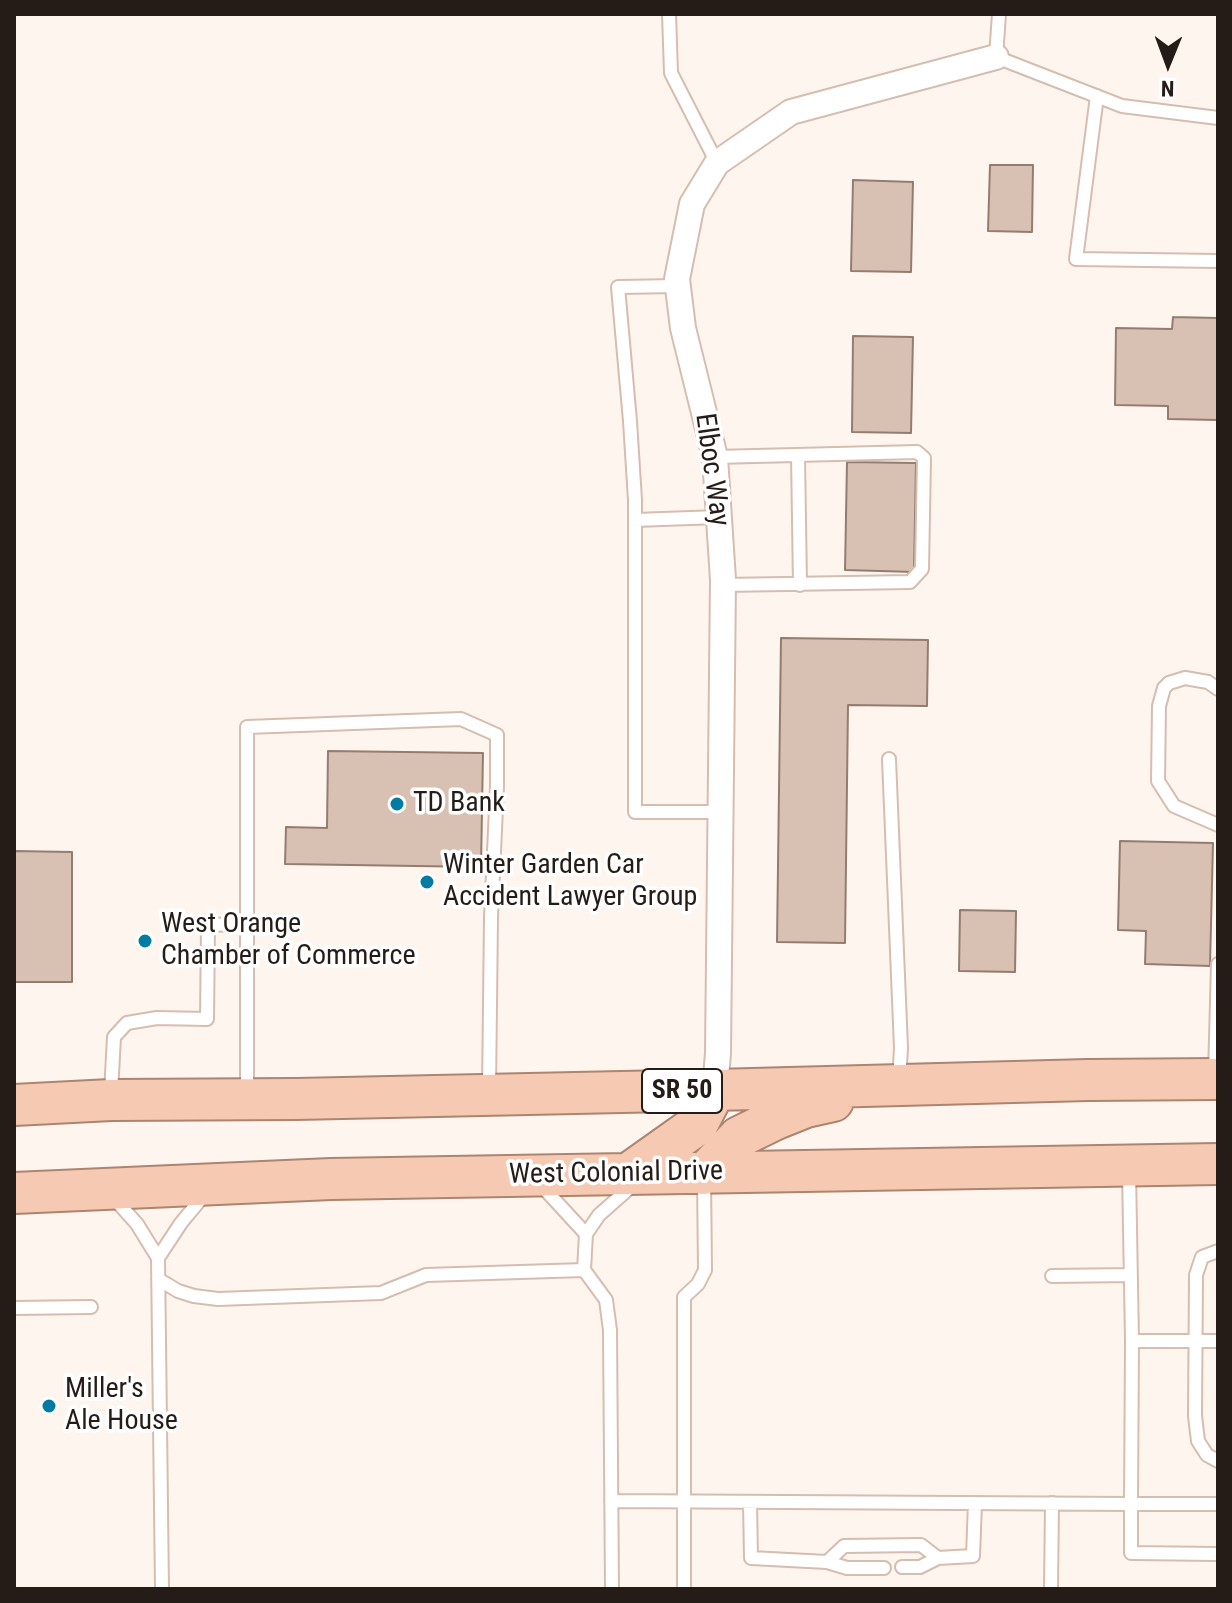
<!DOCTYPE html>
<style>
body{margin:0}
#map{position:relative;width:1232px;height:1603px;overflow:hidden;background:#fff5ef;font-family:"Roboto Condensed",sans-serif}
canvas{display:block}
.frame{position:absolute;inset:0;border:16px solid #251c17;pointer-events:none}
.north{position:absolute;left:1128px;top:24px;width:80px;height:80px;-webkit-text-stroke:6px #fff;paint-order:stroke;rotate:181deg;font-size:22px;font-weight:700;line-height:32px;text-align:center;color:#251c17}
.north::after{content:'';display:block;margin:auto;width:28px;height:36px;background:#251c17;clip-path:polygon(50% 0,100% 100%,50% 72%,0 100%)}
</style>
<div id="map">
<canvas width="1232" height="1603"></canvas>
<div class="frame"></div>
<div class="north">N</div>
</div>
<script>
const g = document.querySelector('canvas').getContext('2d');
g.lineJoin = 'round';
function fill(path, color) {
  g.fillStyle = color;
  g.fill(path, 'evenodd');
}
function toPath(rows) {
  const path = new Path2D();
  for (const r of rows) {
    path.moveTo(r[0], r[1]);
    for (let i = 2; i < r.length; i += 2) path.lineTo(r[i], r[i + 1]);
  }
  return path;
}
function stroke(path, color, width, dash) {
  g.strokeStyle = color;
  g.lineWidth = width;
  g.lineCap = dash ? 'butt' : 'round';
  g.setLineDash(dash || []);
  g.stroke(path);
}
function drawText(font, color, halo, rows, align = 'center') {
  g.font = font + ' "Roboto Condensed",sans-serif';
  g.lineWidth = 7;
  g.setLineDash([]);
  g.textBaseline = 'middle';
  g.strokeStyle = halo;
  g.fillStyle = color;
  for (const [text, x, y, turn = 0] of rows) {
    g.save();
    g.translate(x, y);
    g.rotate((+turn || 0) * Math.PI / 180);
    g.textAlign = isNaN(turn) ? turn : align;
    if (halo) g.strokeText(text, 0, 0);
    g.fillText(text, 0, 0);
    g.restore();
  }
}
const building = toPath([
 [990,165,1033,165,1032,232,988,231,990,165],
 [853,180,913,182,911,272,851,271,853,180],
 [1173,317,1218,318,1218,420,1168,419,1168,406,1115,405,1116,328,1172,329,1173,317],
 [853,336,913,337,911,433,852,432,853,336],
 [847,462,916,463,914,572,845,570,847,462],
 [781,638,928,640,927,706,848,705,845,943,777,942,781,638],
 [328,751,483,753,481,867,285,864,286,827,327,828,328,751],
 [1120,841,1213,843,1210,966,1145,964,1146,931,1118,930,1120,841],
 [14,851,72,852,72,982,14,982,14,851],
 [960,910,1016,911,1015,972,959,971,960,910]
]);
fill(building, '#d8c0b3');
stroke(building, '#937c70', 2);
const service = toPath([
 [669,14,671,73,717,163],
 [999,14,996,57,1122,106,1218,118],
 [1097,96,1076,259,1218,261],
 [678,286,618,287,630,421,635,500,635,812,721,812],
 [798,455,800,585],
 [715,457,917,452,924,458,922,569,910,582,723,585],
 [635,520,719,517],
 [1218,689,1208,682,1185,678,1169,683,1164,688,1159,706,1158,781,1174,806,1218,825],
 [889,759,901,1048,899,1082],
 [1215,1075,1218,964],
 [111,1093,114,1037,127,1023,157,1018,207,1019,208,925,246,924],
 [247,1095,247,727,461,719,497,735,497,786,491,917,489,1092],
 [1129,1170,1132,1341,1131,1504,1218,1504],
 [540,1184,586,1234],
 [112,1196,137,1224,158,1258,162,1589],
 [1218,1251,1202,1257,1196,1275,1195,1416,1198,1441,1207,1455,1218,1461],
 [158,1258,181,1223,206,1193],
 [1052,1276,1131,1275],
 [158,1279,178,1291,194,1296,218,1299,381,1293,426,1275,584,1270],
 [14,1308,91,1307],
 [1132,1341,1218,1341],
 [611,1501,1131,1504,1131,1553,1218,1554],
 [750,1502,751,1558,827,1562,847,1568,884,1568],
 [827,1562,844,1546,921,1545,938,1558],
 [902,1567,920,1567,938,1558,973,1556,975,1503],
 [612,1589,610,1330,606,1300,584,1270,586,1234,599,1215,634,1184],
 [684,1589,684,1297,698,1284,705,1270,704,1177],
 [1051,1589,1052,1503]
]);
const minor = toPath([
 [715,1090,718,1053,723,580,715,457,683,328,677,279,692,204,717,163,791,112,996,57]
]);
const trunk = toPath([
 [14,1105,111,1100,296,1099,715,1090,1088,1080,1218,1079],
 [628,1174,697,1125,715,1090],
 [704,1174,739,1137,776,1119,806,1107,833,1101],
 [14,1193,331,1179,1218,1164]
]);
stroke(service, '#d5bdb0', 16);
stroke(minor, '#d5bdb0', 28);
stroke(trunk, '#ac846f', 44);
stroke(service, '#fff', 12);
stroke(minor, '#fff', 24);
stroke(trunk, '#f6cab2', 40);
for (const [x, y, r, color] of [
 [397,804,8,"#007ca3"],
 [427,882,8,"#007ca3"],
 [145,941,8,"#007ca3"],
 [49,1406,8,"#007ca3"]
]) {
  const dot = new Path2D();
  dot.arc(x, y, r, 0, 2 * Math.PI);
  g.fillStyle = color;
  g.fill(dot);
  stroke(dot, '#fff', 3);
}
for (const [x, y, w] of [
 [682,1091,80]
]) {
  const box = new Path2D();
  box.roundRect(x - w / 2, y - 22, w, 44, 6);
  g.fillStyle = '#fff';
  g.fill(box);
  stroke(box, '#251c17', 2);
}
drawText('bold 26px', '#251c17', null, [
 ["SR 50",682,1091]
]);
drawText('28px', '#251c17', '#fff', [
 ["Elboc Way",711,470,82],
 ["West Colonial Drive",616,1174,-1]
]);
drawText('28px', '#251c17', '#fff', [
 ["TD Bank",413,804],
 ["Winter Garden Car",443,866],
 ["Accident Lawyer Group",443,898],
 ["West Orange",161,925],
 ["Chamber of Commerce",161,957],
 ["Miller's",65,1390],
 ["Ale House",65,1422]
], 'left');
</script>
